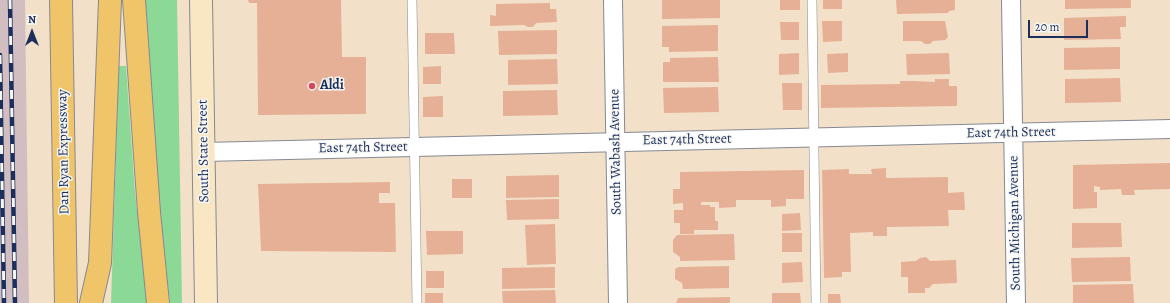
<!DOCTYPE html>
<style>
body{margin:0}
#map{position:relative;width:1170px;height:303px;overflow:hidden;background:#f2e1c8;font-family:Alegreya,serif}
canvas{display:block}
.north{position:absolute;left:12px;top:12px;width:40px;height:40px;-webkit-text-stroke:3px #f6f6f2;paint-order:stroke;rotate:0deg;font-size:11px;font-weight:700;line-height:16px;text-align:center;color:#1b2f5e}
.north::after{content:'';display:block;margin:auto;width:14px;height:18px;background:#1b2f5e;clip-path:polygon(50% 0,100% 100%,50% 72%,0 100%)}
.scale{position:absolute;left:1028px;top:20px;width:60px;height:18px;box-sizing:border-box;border:2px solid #1b2f5e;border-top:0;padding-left:5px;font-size:12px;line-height:14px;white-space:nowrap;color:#1b2f5e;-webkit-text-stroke:3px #f6f6f2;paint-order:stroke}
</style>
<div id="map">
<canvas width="1170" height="303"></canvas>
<div class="north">N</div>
<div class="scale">20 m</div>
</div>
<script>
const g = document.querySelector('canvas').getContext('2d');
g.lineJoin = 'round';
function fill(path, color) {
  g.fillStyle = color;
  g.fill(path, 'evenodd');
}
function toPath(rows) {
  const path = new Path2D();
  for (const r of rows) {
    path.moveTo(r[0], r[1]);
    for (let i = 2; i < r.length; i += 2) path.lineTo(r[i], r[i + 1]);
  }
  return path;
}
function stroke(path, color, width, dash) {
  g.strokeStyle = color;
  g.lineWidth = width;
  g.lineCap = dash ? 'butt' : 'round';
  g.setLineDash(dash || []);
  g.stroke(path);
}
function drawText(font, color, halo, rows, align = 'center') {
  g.font = font + ' Alegreya,serif';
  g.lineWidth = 3;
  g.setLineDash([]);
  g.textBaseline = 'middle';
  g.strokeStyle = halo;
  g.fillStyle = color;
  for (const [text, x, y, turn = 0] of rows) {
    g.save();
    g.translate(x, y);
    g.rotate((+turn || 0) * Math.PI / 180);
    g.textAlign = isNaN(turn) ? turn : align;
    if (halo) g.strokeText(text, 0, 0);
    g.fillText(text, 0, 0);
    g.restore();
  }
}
fill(toPath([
 [0,0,25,0,29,303,0,303]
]), '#d2bec1');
fill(toPath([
 [145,0,177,0,182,303,170,303,152,137],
 [119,66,126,66,135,192,147,303,111,303]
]), '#8cd997');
fill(toPath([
 [248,0,341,0,342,57,366,57,366,114,258,115,257,3,249,3],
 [662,0,720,0,720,18,662,19],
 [780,0,800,0,800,10,780,10],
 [823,0,842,0,842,9,823,9],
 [896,0,955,0,955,10,949,11,948,13,897,14],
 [1065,0,1131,0,1131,8,1065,9],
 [550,3,550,9,556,9,557,22,536,23,533,27,528,27,524,25,490,26,490,15,496,16,496,4],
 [1126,16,1126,27,1120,27,1121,39,1064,40,1064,18],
 [822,21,842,21,842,41,823,42],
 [903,21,945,21,948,37,945,40,933,41,930,44,925,44,921,41,903,41],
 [780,22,799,22,799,40,781,40],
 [718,25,718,51,669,52,669,47,662,47,662,26],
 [557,30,557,54,499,55,498,31],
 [425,33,454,33,455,54,425,54],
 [1120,47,1120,69,1064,70,1064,48],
 [799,53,799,74,779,75,779,54],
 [848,53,848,72,828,73,827,54],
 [949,53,950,74,907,75,906,54],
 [718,57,719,82,663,82,663,62,670,62,670,58],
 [557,59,558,84,508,85,508,60],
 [441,66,441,84,423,84,423,67],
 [1120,78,1121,102,1065,103,1065,79],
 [935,79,949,79,949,86,957,86,957,106,821,108,821,85,900,84,900,81,914,81,935,82],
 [782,83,802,83,802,110,783,110],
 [718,87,719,112,664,113,663,88],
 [557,90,558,115,503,116,503,91],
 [443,96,443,117,423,117,423,97],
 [1170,163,1170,189,1134,190,1135,195,1122,195,1121,189,1100,190,1100,187,1094,186,1094,192,1097,192,1097,208,1073,209,1073,165],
 [886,168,886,178,948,177,948,193,964,192,965,210,948,210,949,226,887,227,887,236,873,236,873,232,850,233,851,272,842,272,842,277,824,278,822,170,849,169,849,174,872,174,871,169],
 [804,170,804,199,786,199,786,206,771,207,771,200,736,200,736,207,719,208,719,202,701,202,701,205,710,205,710,207,715,207,715,221,718,221,718,230,694,230,694,234,680,234,680,223,674,223,674,210,683,210,683,203,673,204,673,189,680,189,680,172],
 [559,175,559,197,506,198,506,176],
 [452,179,472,179,472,198,452,198],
 [390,182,390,193,379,193,379,203,395,203,396,252,261,251,258,184],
 [559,199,559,219,507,220,506,200],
 [800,213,801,230,782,231,782,214],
 [1072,223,1121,223,1122,247,1072,248],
 [555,224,556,264,527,265,525,225],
 [426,231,463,231,463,254,427,255],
 [782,233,802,233,802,252,782,252],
 [734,234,735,260,680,261,680,257,673,252,673,240,677,235],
 [926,257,930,261,956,260,957,283,933,284,929,288,925,288,925,293,908,293,908,277,901,277,901,262,916,261,920,258],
 [1130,257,1131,281,1072,282,1071,258],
 [802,262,803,282,782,283,782,263],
 [729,266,729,288,683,289,682,283,675,279,675,269,679,267],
 [555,267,555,288,502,289,502,268],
 [426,271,444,271,444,288,426,288],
 [1133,284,1134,303,1073,303,1073,285],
 [555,290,556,303,503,303,502,291],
 [425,293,443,293,443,303,425,303],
 [772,293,800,293,801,303,772,303],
 [828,294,840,294,841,303,828,303],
 [730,297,730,303,676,303,678,298]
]), '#e6b096');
const service = toPath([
 [412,0,417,303],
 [812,0,816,303]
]);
const minor = toPath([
 [613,0,618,303],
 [1011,0,1016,303],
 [204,152,1170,129]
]);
const secondary = toPath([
 [201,0,206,303]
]);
const motorway = toPath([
 [61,0,66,303],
 [134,0,149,212,158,303],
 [91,303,100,263,110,0]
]);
stroke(service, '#868893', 10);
stroke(minor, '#868893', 20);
stroke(secondary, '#868893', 24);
stroke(motorway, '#868893', 24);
stroke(service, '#fff', 9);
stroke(minor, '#fff', 18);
stroke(secondary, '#f9e7c3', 22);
stroke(motorway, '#f0c469', 22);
const rail = toPath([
 [10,0,15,303],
 [0,55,4,303]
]);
stroke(rail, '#1b2f5e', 4.5);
stroke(rail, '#f6f6f2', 3, [9]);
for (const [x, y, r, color] of [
 [312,86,4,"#d1495b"]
]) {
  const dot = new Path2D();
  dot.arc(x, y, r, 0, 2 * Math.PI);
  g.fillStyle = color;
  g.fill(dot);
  stroke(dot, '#f6f6f2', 1.5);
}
drawText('bold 14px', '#1b2f5e', '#f6f6f2', [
 ["Aldi",320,86]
], 'left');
drawText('14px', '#1b2f5e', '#f6f6f2', [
 ["East 74th Street",1011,133,-1],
 ["East 74th Street",687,140,-1],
 ["East 74th Street",363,148,-1],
 ["South State Street",204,151,-91],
 ["Dan Ryan Expressway",64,152,-91],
 ["South Wabash Avenue",616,152,-91],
 ["South Michigan Avenue",1015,223,-91]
]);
</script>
